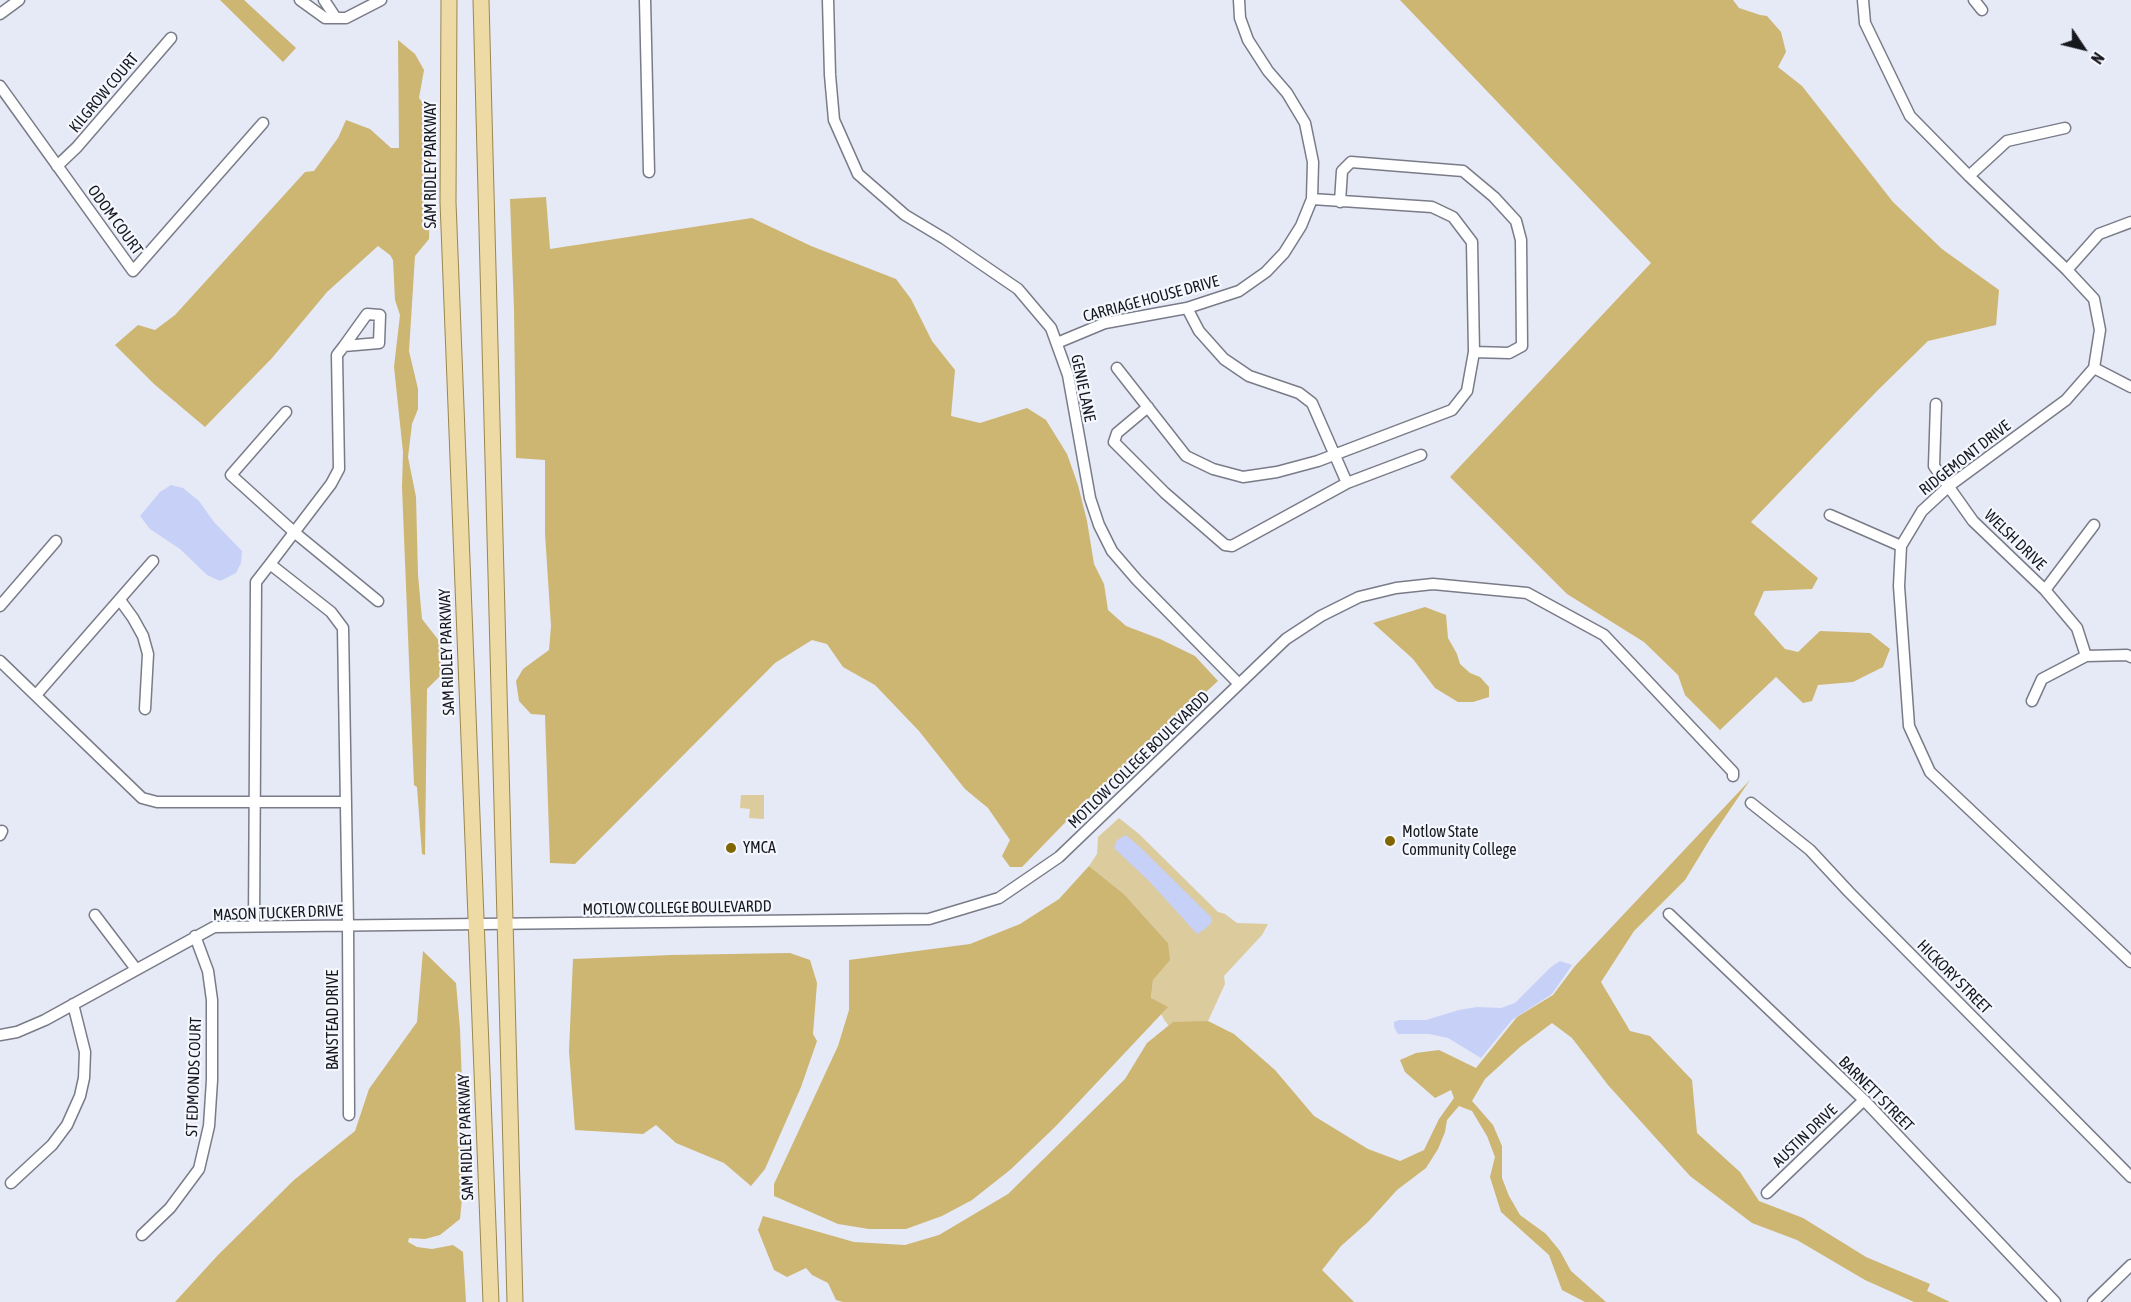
<!DOCTYPE html>
<style>
body{margin:0}
#map{position:relative;width:2131px;height:1302px;overflow:hidden;background:#e6e9f6;font-family:"Asap Condensed",sans-serif}
canvas{display:block}
.north{position:absolute;left:2053px;top:18px;width:60px;height:60px;-webkit-text-stroke:4px #f5f7ff;paint-order:stroke;rotate:125deg;font-size:16px;font-weight:700;line-height:24px;text-align:center;color:#18191e}
.north::after{content:'';display:block;margin:auto;width:21px;height:27px;background:#18191e;clip-path:polygon(50% 0,100% 100%,50% 72%,0 100%)}
</style>
<div id="map">
<canvas width="2131" height="1302"></canvas>
<div class="north">N</div>
</div>
<script>
const g = document.querySelector('canvas').getContext('2d');
g.lineJoin = 'round';
function fill(path, color) {
  g.fillStyle = color;
  g.fill(path, 'evenodd');
}
function toPath(rows) {
  const path = new Path2D();
  for (const r of rows) {
    path.moveTo(r[0], r[1]);
    for (let i = 2; i < r.length; i += 2) path.lineTo(r[i], r[i + 1]);
  }
  return path;
}
function stroke(path, color, width, dash) {
  g.strokeStyle = color;
  g.lineWidth = width;
  g.lineCap = dash ? 'butt' : 'round';
  g.setLineDash(dash || []);
  g.stroke(path);
}
function drawText(font, color, halo, rows, align = 'center') {
  g.font = font + ' "Asap Condensed",sans-serif';
  g.lineWidth = 4.5;
  g.setLineDash([]);
  g.textBaseline = 'middle';
  g.strokeStyle = halo;
  g.fillStyle = color;
  for (const [text, x, y, turn = 0] of rows) {
    g.save();
    g.translate(x, y);
    g.rotate((+turn || 0) * Math.PI / 180);
    g.textAlign = isNaN(turn) ? turn : align;
    if (halo) g.strokeText(text, 0, 0);
    g.fillText(text, 0, 0);
    g.restore();
  }
}
fill(toPath([
 [741,795,764,795,764,819,749,818,750,809,740,808],
 [1119,818,1139,834,1218,912,1225,914,1237,923,1268,924,1262,935,1224,976,1225,984,1208,1021,1171,1024,1169,1026,1165,1021,1161,1014,1167,1007,1151,999,1153,980,1168,943,1124,894,1089,866,1097,854,1098,837]
]), '#dccb9d');
fill(toPath([
 [220,0,244,0,296,48,283,62],
 [1400,0,1733,0,1739,8,1760,15,1767,16,1781,32,1786,52,1778,67,1802,86,1893,202,1942,249,1999,290,1996,325,1928,341,1877,391,1751,522,1818,578,1812,589,1764,591,1754,614,1785,649,1798,652,1820,631,1870,633,1890,649,1883,667,1853,682,1818,685,1812,701,1803,703,1776,677,1720,730,1685,695,1678,675,1644,642,1567,594,1450,477,1651,263],
 [398,40,415,54,424,70,419,98,432,115,429,239,415,256,409,351,418,389,418,409,412,424,408,457,416,497,418,575,422,619,440,642,442,674,427,689,425,855,422,854,417,787,414,785,402,487,403,452,394,367,400,315,395,300,393,260,390,255,378,246,327,292,272,358,205,427,154,384,115,345,138,325,155,330,175,315,305,172,314,171,338,138,346,120,370,129,391,148,399,148],
 [546,197,550,249,752,218,811,246,896,279,911,299,932,341,955,370,951,416,980,423,1027,408,1046,420,1067,454,1078,485,1087,521,1094,564,1104,584,1108,610,1126,626,1160,639,1195,656,1218,681,1085,802,1022,867,1010,867,1002,856,1010,840,988,808,965,789,919,731,875,685,843,667,827,644,812,640,775,663,575,864,550,863,545,715,531,714,519,701,516,681,523,669,549,650,551,626,545,533,545,460,516,458,514,310,510,199],
 [1425,607,1446,615,1448,638,1457,654,1460,664,1470,673,1480,677,1489,687,1489,697,1473,702,1458,702,1435,688,1413,659,1373,623],
 [1750,780,1710,839,1685,880,1634,931,1601,982,1630,1031,1650,1036,1692,1080,1697,1133,1740,1172,1759,1201,1803,1218,1866,1257,1930,1284,1927,1291,1950,1302,1914,1302,1865,1280,1797,1240,1752,1223,1690,1176,1608,1085,1572,1038,1552,1023,1520,1047,1485,1079,1472,1101,1493,1125,1502,1146,1502,1178,1509,1196,1520,1215,1546,1234,1560,1251,1571,1271,1606,1302,1585,1302,1562,1290,1549,1255,1501,1212,1490,1177,1495,1157,1487,1136,1472,1111,1459,1106,1447,1120,1445,1132,1438,1149,1426,1168,1397,1190,1368,1222,1341,1246,1322,1270,1354,1302,843,1302,836,1300,828,1283,812,1275,806,1268,787,1277,774,1270,758,1230,763,1216,854,1242,905,1245,939,1235,1008,1194,1125,1079,1147,1043,1173,1022,1208,1021,1234,1034,1275,1070,1314,1116,1368,1149,1400,1161,1424,1150,1439,1119,1454,1098,1451,1090,1435,1098,1405,1072,1400,1060,1416,1053,1439,1050,1476,1068,1517,1017,1553,995,1575,966],
 [1089,866,1124,894,1168,943,1170,960,1153,980,1151,998,1168,1007,1055,1127,1010,1170,972,1200,942,1216,906,1229,869,1229,838,1224,774,1196,774,1184,838,1046,849,1010,849,960,970,944,1020,924,1059,899],
 [423,951,456,983,460,1029,465,1167,460,1219,440,1235,425,1239,409,1238,408,1242,417,1247,432,1249,453,1245,463,1252,466,1302,175,1302,218,1255,294,1180,355,1131,369,1089,417,1022],
 [790,953,810,960,817,983,813,1034,817,1041,801,1087,765,1169,751,1186,724,1163,676,1143,656,1125,643,1134,575,1130,569,1051,573,959,672,955]
]), '#cdb572');
fill(toPath([
 [171,485,183,488,199,501,214,522,242,551,241,563,236,573,220,581,207,575,180,549,150,529,140,516,160,492],
 [1126,835,1140,847,1211,917,1212,922,1205,929,1197,934,1149,881,1114,848,1117,840],
 [1560,961,1572,965,1552,994,1512,1020,1481,1058,1448,1038,1429,1034,1398,1034,1394,1027,1394,1022,1399,1020,1426,1020,1459,1010,1477,1007,1501,1008,1515,1003,1551,967]
]), '#c7d0f7');
const minor = toPath([
 [300,0,325,18,346,18,381,0],
 [324,0,336,18],
 [645,0,649,172],
 [828,0,830,75,834,120,858,174,905,215,945,239,1018,289,1051,328,1068,375,1090,498,1099,525,1112,551,1137,580,1239,684],
 [1863,0,1865,23,1910,116,1969,176,2067,270,2094,299,2100,330,2094,368,2066,400,1949,486,1922,511,1901,546,1899,586,1909,726,1930,772,2131,962],
 [1974,0,1982,10],
 [0,14,19,0],
 [0,86,133,271,263,123],
 [57,166,77,147,171,38],
 [1969,176,2007,141,2065,128],
 [1340,202,1342,171,1351,162,1463,171,1494,197,1516,221,1521,240,1522,346,1509,353,1474,352],
 [2067,270,2099,234,2131,222],
 [1057,343,1105,323,1187,308,1239,291,1266,272,1284,253,1301,226,1312,199,1313,162,1305,123,1287,93,1268,71,1248,40,1240,18,1239,0],
 [1117,368,1186,456,1213,469,1243,477,1277,472,1318,461,1452,410,1467,391,1474,352,1472,242,1453,217,1432,207,1312,199],
 [2094,368,2131,387],
 [1936,404,1934,466,1973,521,2045,590,2077,628,2086,656],
 [1148,407,1117,433,1114,442,1165,493,1225,545,1232,546,1347,483,1312,403,1299,393,1249,376,1224,359,1199,331,1187,308],
 [286,412,231,475,294,532,378,601],
 [1347,483,1421,455],
 [1830,515,1901,546],
 [270,564,331,484,339,469,337,355,344,346,367,314,380,315,379,343,344,346],
 [2045,590,2094,525],
 [120,600,133,618,143,636,148,654,145,709],
 [0,606,56,541],
 [0,661,142,798,157,802,346,802],
 [36,695,153,561],
 [2032,701,2042,679,2086,656,2127,655,2131,657],
 [1751,803,1810,850,1849,892,2131,1177],
 [0,835,2,831],
 [1669,914,1864,1100,2055,1302],
 [95,915,136,969],
 [254,926,256,582,270,564,331,612,343,628,348,925,349,1115],
 [0,1035,17,1032,45,1020,214,927,929,919,999,898,1059,857,1286,639,1321,616,1359,597,1396,588,1433,584,1527,593,1604,635,1733,772,1733,776],
 [11,1183,52,1145,67,1125,80,1096,84,1078,85,1052,73,1004],
 [1767,1193,1864,1100],
 [142,1235,170,1208,199,1169,209,1126,212,1080,212,1000,208,971,195,936],
 [2093,1302,2131,1265]
]);
const primary = toPath([
 [449,0,448,202,491,1302],
 [481,0,515,1302]
]);
stroke(minor, '#797c88', 13);
stroke(primary, '#9b874f', 17);
stroke(minor, '#fff', 10);
stroke(primary, '#eddaa5', 15);
for (const [x, y, r, color] of [
 [1390,841,6,"#816600"],
 [731,848,6,"#816600"]
]) {
  const dot = new Path2D();
  dot.arc(x, y, r, 0, 2 * Math.PI);
  g.fillStyle = color;
  g.fill(dot);
  stroke(dot, '#f5f7ff', 2);
}
drawText('16px', '#18191e', '#f5f7ff', [
 ["KILGROW COURT",104,93,-50],
 ["SAM RIDLEY PARKWAY",431,165,-90],
 ["ODOM COURT",115,220,54],
 ["CARRIAGE HOUSE DRIVE",1151,299,-15],
 ["GENIE LANE",1083,388,78],
 ["RIDGEMONT DRIVE",1965,458,-38],
 ["WELSH DRIVE",2015,540,44],
 ["SAM RIDLEY PARKWAY",447,652,-92],
 ["MOTLOW COLLEGE BOULEVARDD",1139,760,-44],
 ["MOTLOW COLLEGE BOULEVARDD",677,908,-1],
 ["MASON TUCKER DRIVE",278,913,-2],
 ["HICKORY STREET",1954,977,45],
 ["BANSTEAD DRIVE",333,1020,-90],
 ["ST EDMONDS COURT",194,1077,-88],
 ["BARNETT STREET",1876,1094,45],
 ["AUSTIN DRIVE",1805,1136,-44],
 ["SAM RIDLEY PARKWAY",466,1137,-92]
]);
drawText('16px', '#18191e', '#f5f7ff', [
 ["Motlow State",1402,832],
 ["Community College",1402,850],
 ["YMCA",743,848]
], 'left');
</script>
